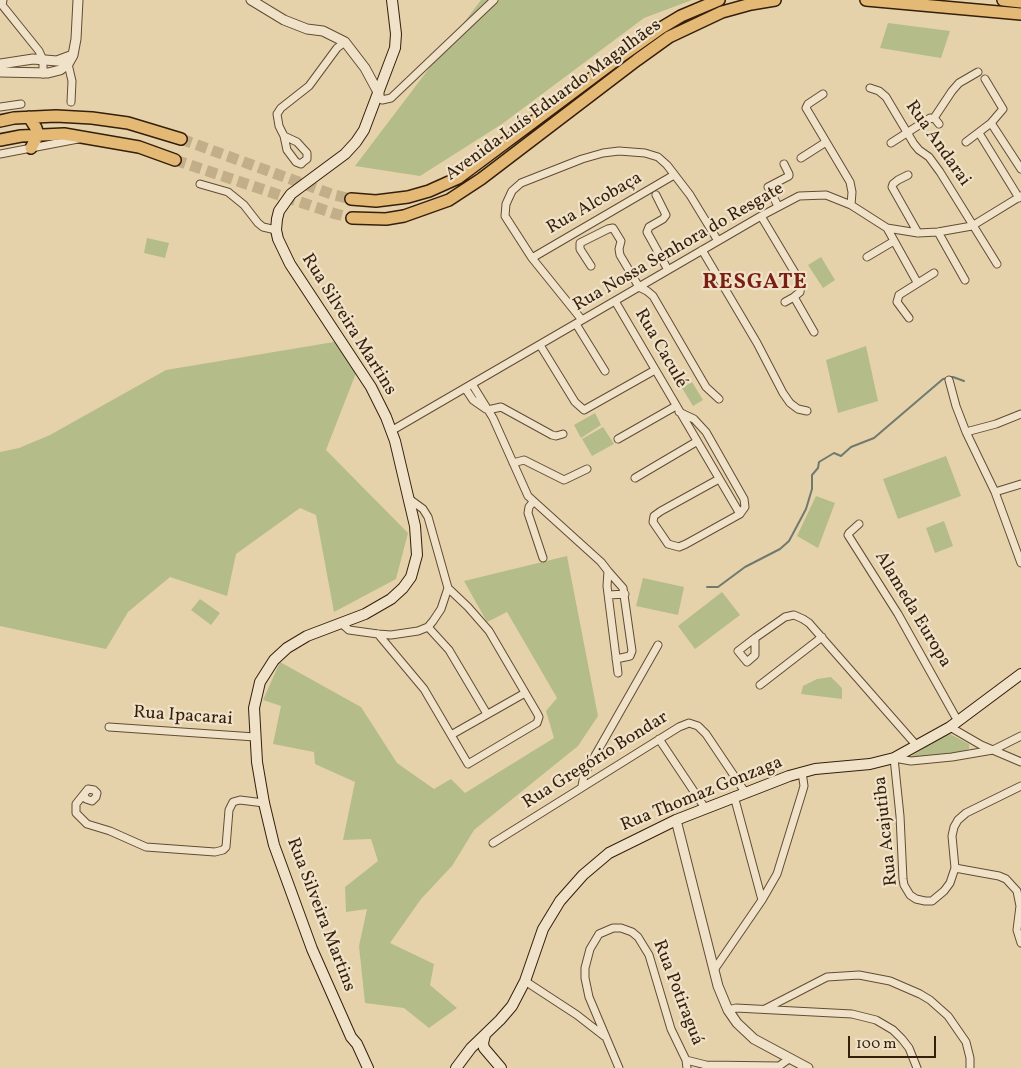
<!DOCTYPE html>
<meta charset="utf-8">
<style>
body{margin:0}
#map{position:relative;width:1021px;height:1068px;overflow:hidden;background:#e6d2aa;font-family:Vollkorn,serif}
canvas{display:block}
.scale{position:absolute;left:848px;top:1036px;width:88px;height:22px;box-sizing:border-box;border:2px solid #351f0c;border-top:0;padding-left:6px;font-size:15px;line-height:18px;white-space:nowrap;color:#351f0c;-webkit-text-stroke:4px #efe2c8;paint-order:stroke}
</style>
<div id="map">
<canvas width="1021" height="1068"></canvas>
<div class="scale">100 m</div>
</div>
<script>
const g = document.querySelector('canvas').getContext('2d');
g.lineJoin = 'round';
function fill(path, color) {
  g.fillStyle = color;
  g.fill(path, 'evenodd');
}
function toPath(rows) {
  const path = new Path2D();
  for (const r of rows) {
    path.moveTo(r[0], r[1]);
    for (let i = 2; i < r.length; i += 2) path.lineTo(r[i], r[i + 1]);
  }
  return path;
}
function stroke(path, color, width, dash) {
  g.strokeStyle = color;
  g.lineWidth = width;
  g.lineCap = dash ? 'butt' : 'round';
  g.setLineDash(dash || []);
  g.stroke(path);
}
function drawText(font, color, halo, rows, align = 'center') {
  g.font = font + ' Vollkorn,serif';
  g.lineWidth = 4.5;
  g.setLineDash([]);
  g.textBaseline = 'middle';
  g.strokeStyle = halo;
  g.fillStyle = color;
  for (const [text, x, y, turn = 0] of rows) {
    g.save();
    g.translate(x, y);
    g.rotate((+turn || 0) * Math.PI / 180);
    g.textAlign = isNaN(turn) ? turn : align;
    if (halo) g.strokeText(text, 0, 0);
    g.fillText(text, 0, 0);
    g.restore();
  }
}
fill(toPath([
 [481,0,692,0,644,18,502,124,420,176,355,166],
 [888,23,950,31,941,58,880,48],
 [147,238,169,243,165,258,144,253],
 [821,257,835,280,823,288,808,265],
 [340,341,358,368,326,450,408,533,396,579,334,612,316,515,300,508,236,554,227,596,170,577,128,612,106,649,0,626,0,452,19,448,50,435,166,370],
 [866,346,878,401,838,413,826,360],
 [692,382,703,400,693,406,682,388],
 [595,413,601,425,581,438,574,425],
 [603,427,614,444,592,456,582,439],
 [946,456,961,496,898,519,883,479],
 [816,496,835,503,818,548,797,536],
 [944,521,953,546,935,553,926,528],
 [567,556,598,716,578,746,474,830,452,866,421,899,390,943,434,964,430,985,457,1008,429,1028,404,1008,365,1003,359,946,367,909,346,912,345,887,378,861,371,839,343,840,355,782,315,764,314,752,273,744,281,706,263,700,280,662,361,707,397,763,434,789,451,779,465,793,554,738,546,711,557,698,507,612,487,622,464,581],
 [643,578,684,587,678,615,636,606],
 [722,592,740,615,695,649,678,626],
 [200,599,220,613,211,625,191,610],
 [831,677,842,688,842,699,801,694,803,686,817,679],
 [950,734,969,744,969,749,962,753,910,757,943,736]
]), '#b4bc8a');
stroke(toPath([
 [707,587,718,587,745,567,780,549,789,541,806,509,812,489,812,475,818,468,819,462,834,453,841,456,851,447,874,438,943,379,953,377,964,381]
]), '#707a6e', 2);
stroke(toPath([
 [181,139,334,195,351,199],
 [175,160,336,214,352,218]
]), '#c3ae8a', 11, [11, 5.5]);
const minor = toPath([
 [3,0,2,5,39,51,43,60,43,74],
 [68,64,72,81,71,102],
 [985,79,1003,109,991,123],
 [870,88,879,91,886,97,914,144,919,150,929,157,940,172,997,264],
 [379,94,382,100,391,98,494,0],
 [823,94,808,104,806,108,850,182,852,192,851,205],
 [0,107,21,104],
 [934,118,952,91,959,83,978,72],
 [979,133,1019,198],
 [284,136,297,142,307,153,307,159,303,162,301,164,296,162,287,150,284,136,279,126,277,114,281,108,309,86,337,48,345,42],
 [966,142,991,123,1021,169],
 [891,143,930,118,935,119,939,124],
 [0,154,78,139],
 [801,158,826,142],
 [908,175,898,180,893,184,892,187,918,233],
 [200,184,228,192,244,205,258,223,263,227,276,230],
 [656,195,666,215,663,219,649,227,647,232,668,270],
 [778,206,768,187,789,176,789,174,784,164],
 [761,216,801,283,800,292,794,297,814,332],
 [887,228,917,282],
 [938,232,965,280],
 [702,250,757,343,783,393,790,403,798,409,807,411],
 [867,257,894,241],
 [532,258,674,175],
 [591,266,580,249,580,243,608,229,613,228,621,241,619,249,620,255,639,287,647,291,653,296,706,387,719,399],
 [615,301,740,514],
 [785,302,794,297],
 [909,318,897,302,899,295,934,273],
 [582,320,532,258,505,216,506,204,512,191,521,183,582,159,603,153,619,151,645,153,658,157,667,165,690,195,718,241],
 [576,324,605,371],
 [540,345,575,402,584,410,655,370],
 [949,380,956,406,966,432,995,492,1021,563],
 [472,384,493,418,528,496,601,562,608,571,607,586,618,673],
 [465,388,473,400,486,409],
 [488,410,501,407,552,435,556,436,563,434],
 [679,412,694,419,706,432,744,499,745,507,740,514,686,544,679,547,668,544,653,522,654,516,661,511,719,479],
 [391,431,761,216,799,196,826,195,851,205,887,228,918,233,938,232,972,226,1021,196],
 [966,432,996,424,1021,414],
 [618,439,676,406],
 [513,463,524,460,564,480,587,469],
 [635,478,696,442],
 [995,492,1021,484],
 [408,498,423,509,428,517,448,588],
 [533,502,529,507,528,513,543,558],
 [859,524,849,533,848,535,898,614,955,716],
 [608,571,623,588,632,651,630,656,616,659],
 [609,595,625,594],
 [341,623,349,630,378,634,391,635,418,631,428,627,433,621,441,609,448,588],
 [428,627,449,650,487,714],
 [378,634,424,689,468,764,537,723,539,717,537,713,489,631,468,607,448,588],
 [755,638,785,617,794,615,803,619,809,623,917,746],
 [755,638,755,655,747,662,738,651,755,638],
 [760,685,822,637],
 [109,727,255,737],
 [950,727,981,745,1021,762],
 [451,735,525,693],
 [1021,736,993,750,952,757,911,761,894,758,900,816,903,879,904,885,910,895,916,899,925,901,932,901,944,891,950,883,955,868,952,836,954,827,958,820,966,813,1021,786],
 [659,739,705,808],
 [582,786,584,775,658,645],
 [84,795,86,799,92,801,96,797,97,793,94,790,88,789,76,804,76,813,87,824,110,831,146,847,215,852,223,850,226,847,229,810,233,802,240,800,264,803],
 [734,796,762,900],
 [493,843,679,727,689,723,698,726,706,734,745,792],
 [955,868,999,876,1006,879,1017,891,1020,906,1017,930,1021,943],
 [714,970,762,900,777,874,802,793,804,786,802,772],
 [525,981,577,1015,604,1036],
 [765,1009,827,977,859,975,890,981,920,994,930,1000,948,1016,966,1042,970,1058,970,1068],
 [728,1010,736,1008,852,1014,876,1020,893,1030,902,1039,909,1048,917,1068],
 [686,1060,706,1065,779,1066,789,1059],
 [619,1068,589,997,585,978,585,968,590,949,599,934,613,928,621,928,632,932,638,937,649,955,671,1029,686,1060,687,1068]
]);
const tertiary = toPath([
 [251,0,284,20,307,29,323,31,345,42,365,68,379,94],
 [0,64,33,59,57,61,73,55],
 [0,72,48,73,60,70,68,64,73,55,76,39,78,0],
 [676,820,718,986,728,1010,737,1023,754,1039,808,1068]
]);
const secondary = toPath([
 [485,1035,483,1043,484,1048,501,1068],
 [368,1068,357,1044,351,1037,312,949,274,845,264,803,257,762,254,708,260,682,274,660,287,648,307,636,365,614,391,599,403,588,411,577,417,555,415,526,395,441,386,417,371,387,290,264,278,239,276,230,277,219,279,211,291,194,345,154,356,142,364,130,395,48,396,34,392,0],
 [456,1068,471,1048,500,1020,512,1006,525,981,543,929,560,901,583,875,609,853,676,820,789,776,815,769,870,764,894,758,950,727,1021,674]
]);
const primary = toPath([
 [866,0,1021,14],
 [1003,0,1021,2],
 [29,117,36,128,38,135,31,148],
 [0,121,14,118,56,116,92,118,128,123,181,139],
 [0,140,21,136,64,134,139,147,175,160],
 [351,199,376,201,408,197,429,191,458,178,620,57,661,28,681,16,719,0],
 [352,218,386,219,404,216,449,200,481,179,637,60,669,37,722,12,751,4,775,0]
]);
stroke(minor, '#614c34', 9);
stroke(tertiary, '#614c34', 11);
stroke(secondary, '#351f0c', 12);
stroke(primary, '#351f0c', 14);
stroke(minor, '#efe2c8', 7);
stroke(tertiary, '#efe2c8', 9);
stroke(secondary, '#efe2c8', 10);
stroke(primary, '#e3b975', 11);
drawText('18px', '#351f0c', '#efe2c8', [
 ["Avenida Luís Eduardo Magalhães",554,101,-36],
 ["Rua Andarai",937,144,55],
 ["Rua Alcobaça",595,204,-30],
 ["Rua Nossa Senhora do Resgate",679,248,-30],
 ["Rua Silveira Martins",348,325,58],
 ["Rua Caculé",660,349,60],
 ["Alameda Europa",912,610,59],
 ["Rua Ipacarai",183,717,4],
 ["Rua Gregório Bondar",596,761,-32],
 ["Rua Thomaz Gonzaga",702,795,-22],
 ["Rua Acajutiba",887,831,-96],
 ["Rua Silveira Martins",320,915,69],
 ["Rua Potiraguá",677,993,69]
]);
g.letterSpacing = '1px';
drawText('bold 22px', '#7a1f14', '#efe2c8', [
 ["RESGATE",755,284]
]);
g.letterSpacing = '0px';
</script>
